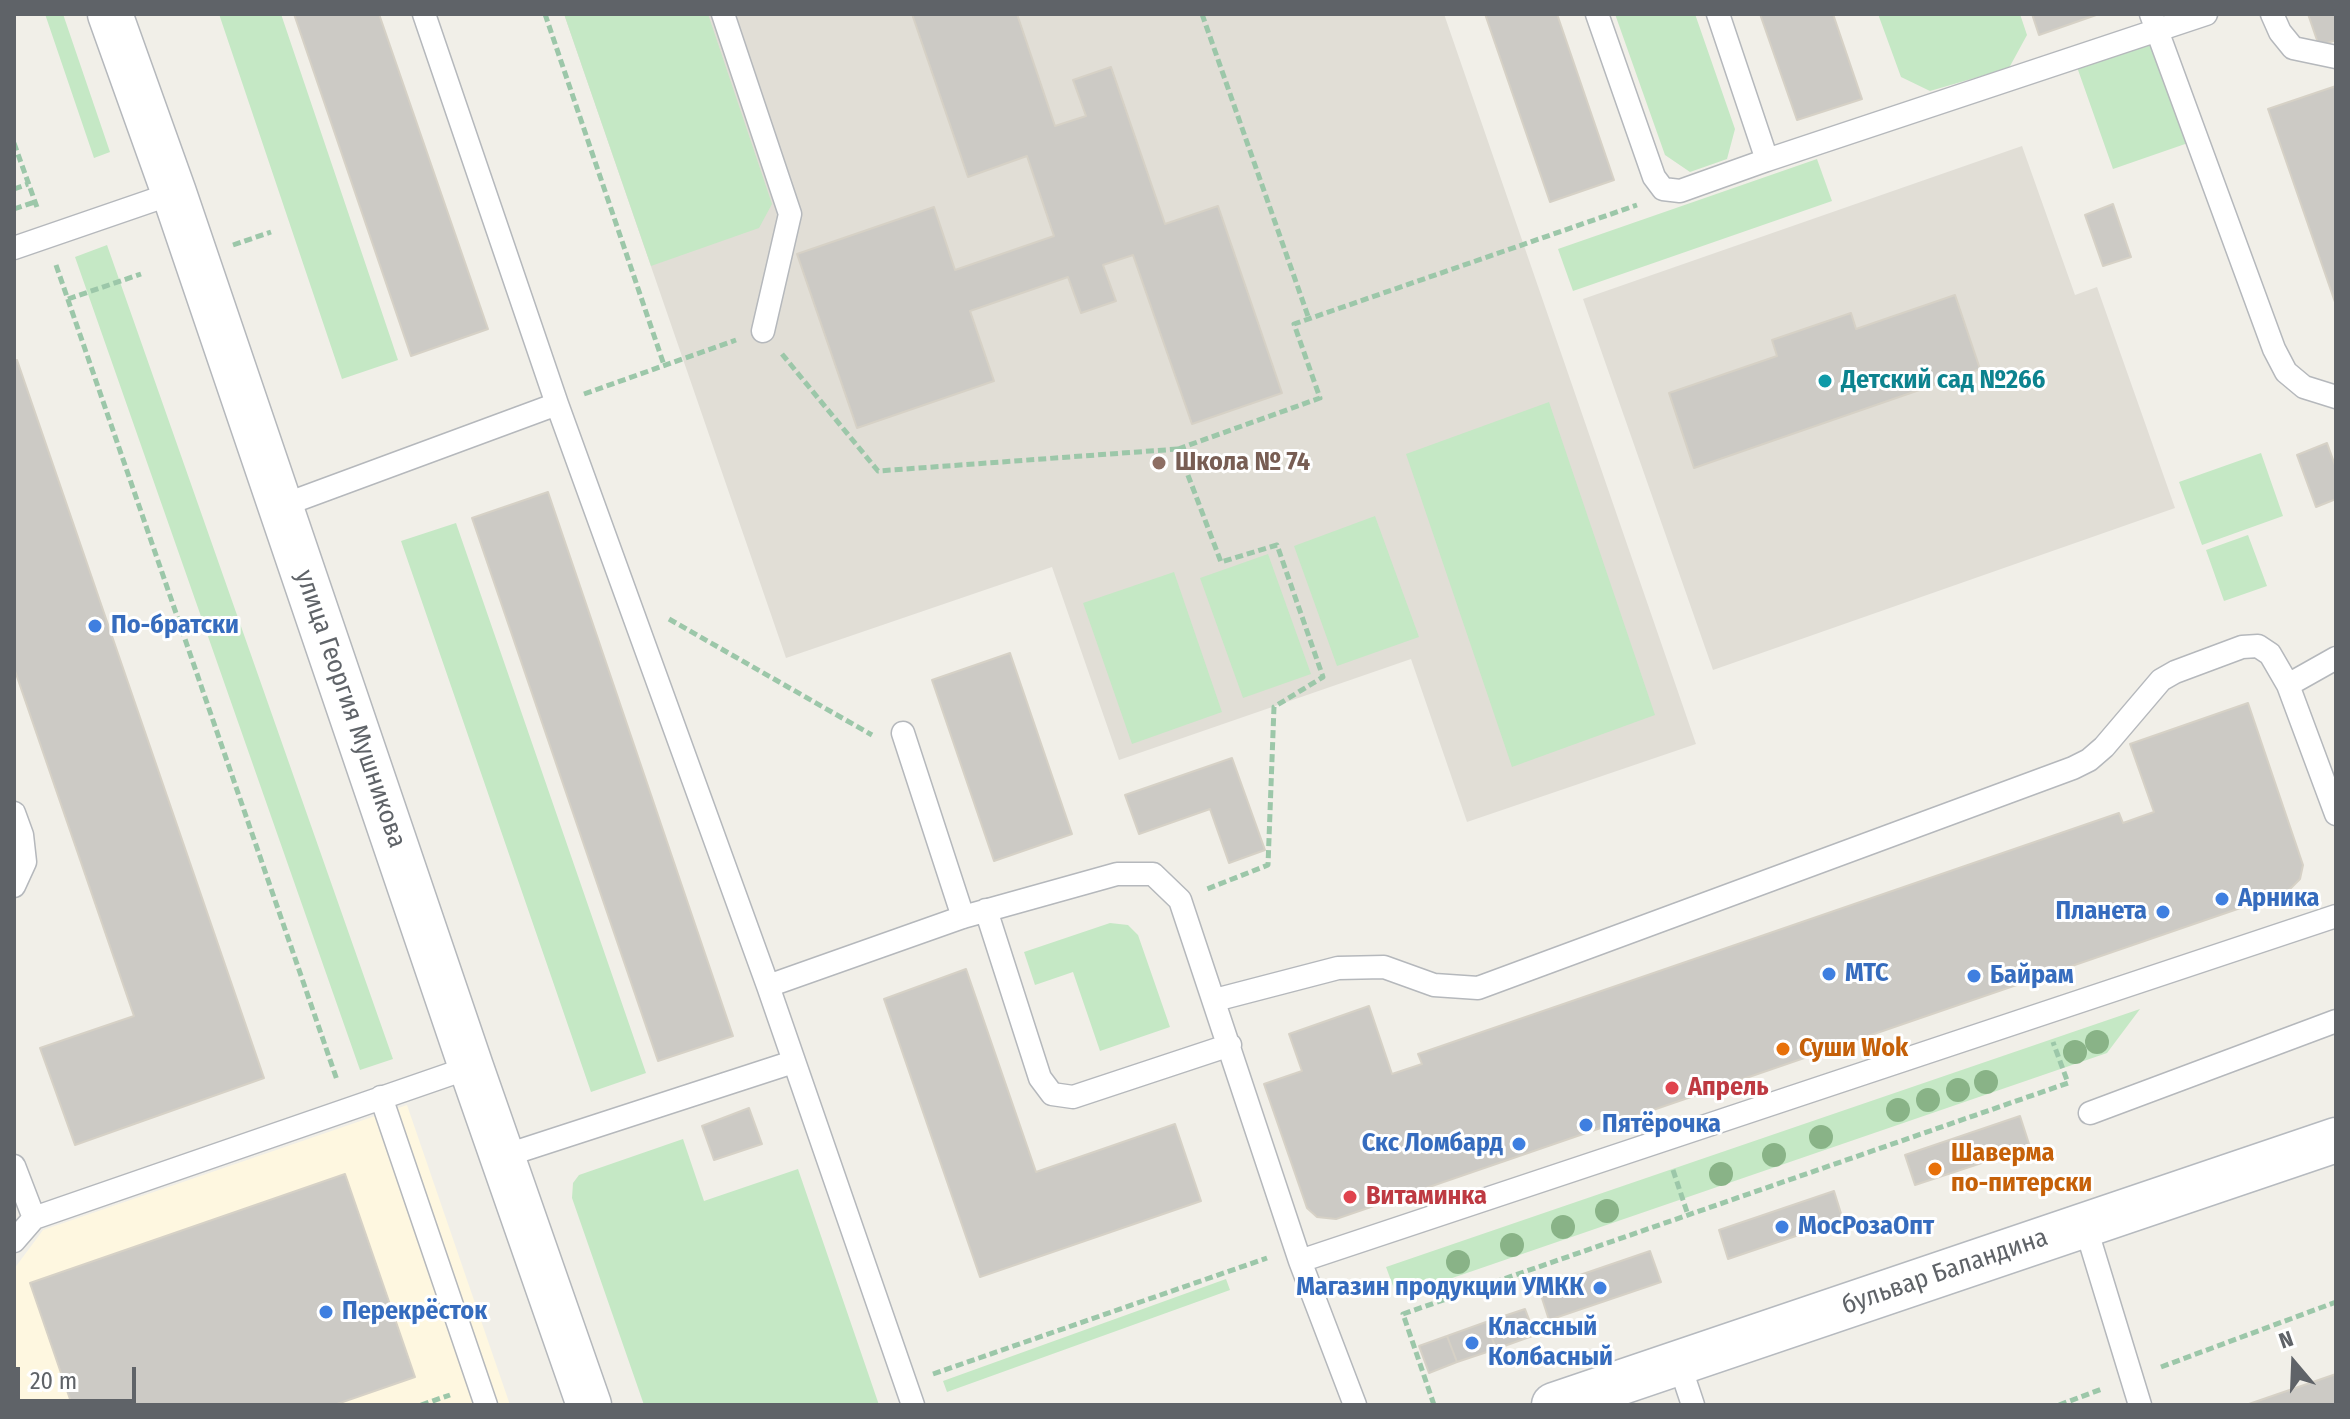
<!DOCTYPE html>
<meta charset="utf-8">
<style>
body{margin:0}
#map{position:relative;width:2350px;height:1419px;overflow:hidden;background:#f1efe8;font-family:"Fira Sans Condensed",sans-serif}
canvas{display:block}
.frame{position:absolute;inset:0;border:16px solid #5f6368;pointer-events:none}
.north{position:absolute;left:2254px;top:1323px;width:80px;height:80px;-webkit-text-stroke:6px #fff;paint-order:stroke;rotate:341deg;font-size:22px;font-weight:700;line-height:32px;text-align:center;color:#5f6368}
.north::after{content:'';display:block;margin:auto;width:28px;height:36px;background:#5f6368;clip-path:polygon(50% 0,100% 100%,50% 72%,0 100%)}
.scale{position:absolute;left:16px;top:1367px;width:120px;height:36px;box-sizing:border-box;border:4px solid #5f6368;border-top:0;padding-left:10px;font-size:24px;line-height:28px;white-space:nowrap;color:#5f6368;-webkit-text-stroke:6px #fff;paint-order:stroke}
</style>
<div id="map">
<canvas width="2350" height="1419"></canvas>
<div class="frame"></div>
<div class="north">N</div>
<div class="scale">20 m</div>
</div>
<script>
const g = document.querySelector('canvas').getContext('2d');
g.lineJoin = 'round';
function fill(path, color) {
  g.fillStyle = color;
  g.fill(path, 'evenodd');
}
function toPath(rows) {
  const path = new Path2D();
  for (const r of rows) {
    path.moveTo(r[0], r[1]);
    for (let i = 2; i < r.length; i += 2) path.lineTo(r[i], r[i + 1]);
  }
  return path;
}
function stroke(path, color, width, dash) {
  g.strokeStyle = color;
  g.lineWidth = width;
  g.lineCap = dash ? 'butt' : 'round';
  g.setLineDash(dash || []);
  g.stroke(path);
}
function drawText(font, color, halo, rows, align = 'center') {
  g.font = font + ' "Fira Sans Condensed",sans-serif';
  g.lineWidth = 6;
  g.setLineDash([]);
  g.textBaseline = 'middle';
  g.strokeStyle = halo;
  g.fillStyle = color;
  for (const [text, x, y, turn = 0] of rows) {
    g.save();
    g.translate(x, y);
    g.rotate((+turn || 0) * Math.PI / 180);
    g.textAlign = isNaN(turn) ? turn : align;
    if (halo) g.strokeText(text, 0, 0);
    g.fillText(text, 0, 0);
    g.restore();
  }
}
fill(toPath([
 [407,1105,510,1405,14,1405,14,1269,43,1230]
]), '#fef7e0');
fill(toPath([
 [564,14,1444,14,1696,744,1467,822,1411,659,1119,760,1052,567,786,658],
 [2022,146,2075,295,2097,287,2175,508,1713,670,1583,299]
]), '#e1ded6');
fill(toPath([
 [45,14,63,14,110,152,94,158],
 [219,14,281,14,398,360,342,379],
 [564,14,708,14,772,204,759,228,651,266],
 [1615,14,1695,14,1735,129,1727,159,1690,172,1665,155],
 [1878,14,2020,14,2027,35,2009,68,1930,91,1901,77],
 [2151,40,2188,143,2113,169,2077,67],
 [1817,159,1832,201,1573,291,1558,249],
 [107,245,393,1059,360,1070,75,257],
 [1549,402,1655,715,1512,767,1406,454],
 [2261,453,2283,516,2202,545,2179,482],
 [1375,516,1419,637,1337,666,1294,546],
 [456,523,646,1073,591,1092,401,541],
 [2248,535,2267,586,2224,601,2206,550],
 [1268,554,1311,674,1243,698,1200,578],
 [1174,572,1222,712,1132,744,1083,603],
 [1110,923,1128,925,1138,935,1170,1027,1100,1051,1073,972,1035,985,1024,952],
 [2140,1009,2107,1053,1397,1297,1386,1267],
 [683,1139,704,1201,798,1169,879,1405,644,1405,572,1198,573,1183,579,1175],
 [1226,1279,1230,1290,947,1392,943,1381]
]), '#c5e8c5');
const building = toPath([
 [294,14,379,14,488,329,411,356,294,14],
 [912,14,1017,14,1055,126,1086,116,1073,80,1111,67,1165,224,1218,206,1282,393,1192,424,1133,255,1103,265,1116,301,1081,313,1068,277,970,311,994,381,857,428,797,254,934,207,955,270,1054,236,1027,156,968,177,912,14],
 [1485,14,1557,14,1614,180,1550,202,1485,14],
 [1760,14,1833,14,1862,99,1797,120,1760,14],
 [2032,14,2099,14,2039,35,2032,14],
 [2308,14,2336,14,2336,40,2319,46,2308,14],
 [2336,86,2336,305,2268,109,2336,86],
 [2113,204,2131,257,2103,266,2085,215,2113,204],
 [1955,295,1980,369,1694,468,1669,393,1777,356,1772,340,1851,313,1856,329,1955,295],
 [17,360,264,1078,75,1145,40,1048,134,1016,14,668,14,361,17,360],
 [2327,443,2336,468,2336,499,2316,507,2297,455,2327,443],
 [548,492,733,1036,658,1061,472,518,548,492],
 [1010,653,1072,834,994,861,932,680,1010,653],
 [2248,703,2303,865,2300,879,2287,892,1336,1219,1317,1217,1307,1208,1264,1084,1302,1071,1289,1034,1369,1006,1392,1074,1422,1064,1418,1054,2119,813,2123,823,2154,812,2130,744,2248,703],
 [1232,758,1265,850,1229,863,1210,809,1139,834,1125,795,1232,758],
 [966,969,1036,1172,1175,1124,1201,1201,980,1277,884,999,966,969],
 [749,1108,762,1144,714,1160,702,1126,749,1108],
 [2020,1116,2030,1147,1915,1185,1905,1155,2020,1116],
 [345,1174,415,1377,334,1405,72,1405,30,1283,345,1174],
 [1834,1191,1843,1220,1728,1259,1719,1230,1834,1191],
 [1650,1251,1661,1282,1549,1320,1539,1289,1650,1251],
 [1525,1309,1535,1335,1496,1349,1486,1322,1525,1309],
 [1486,1322,1496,1349,1457,1362,1447,1336,1486,1322],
 [1447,1336,1457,1362,1429,1373,1419,1346,1447,1336],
 [2336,1374,2336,1405,2246,1405,2336,1374]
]);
fill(building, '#cccac5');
stroke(building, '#d6d1c6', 2);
const lane = toPath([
 [424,14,557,404,768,986,913,1405],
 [723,14,790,214,763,331],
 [1597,14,1654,177,1663,189,1680,191,1767,160,1718,14],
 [2151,14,2274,349,2286,372,2304,387,2336,397],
 [2272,14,2280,32,2293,48,2336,57],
 [1767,160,2206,14],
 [14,248,174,193],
 [281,506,557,404],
 [2336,658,2288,685,2336,814],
 [903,733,963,917],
 [14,813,22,835,25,862,14,886],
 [986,910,1040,1078,1052,1094,1073,1097,1230,1045],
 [768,986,963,917,1117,874,1153,874,1180,900,1300,1261,1355,1405],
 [1215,1000,1338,968,1384,967,1434,985,1478,988,2073,768,2089,760,2104,747,2161,680,2175,672,2242,647,2258,646,2270,654,2288,685],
 [381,1097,486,1405],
 [2090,1113,2336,1021],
 [504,1156,793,1062],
 [14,1166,34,1218],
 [2085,1225,2140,1405],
 [14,1241,34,1218,471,1067],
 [1300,1261,2336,916],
 [1679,1363,1693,1405]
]);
const street = toPath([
 [110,14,174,193,471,1067,589,1405]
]);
const secondary = toPath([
 [1554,1405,2336,1140]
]);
stroke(lane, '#b5b8bc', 25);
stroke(street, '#b5b8bc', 47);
stroke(secondary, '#b6babf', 47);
stroke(toPath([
 [545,14,664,365],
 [1202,14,1309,319],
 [14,143,38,210],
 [14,189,28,184],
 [14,209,35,202],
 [233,245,271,232],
 [56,265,337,1080],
 [68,299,141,274],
 [782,354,878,471,1178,449,1221,562,1277,545,1323,677,1274,707,1268,865,1207,889],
 [584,394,736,340],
 [1178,449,1320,398,1294,324,1637,205],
 [669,619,872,735],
 [1673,1170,1688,1215],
 [2161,1367,2336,1302],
 [933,1374,1267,1258],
 [421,1405,450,1395],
 [1434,1405,1403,1314,2068,1083,2053,1042],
 [2059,1405,2102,1389]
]), '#9cc7a9', 5, [8, 4]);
stroke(lane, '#fff', 22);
stroke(street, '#fff', 44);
stroke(secondary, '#fff', 44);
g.fillStyle = '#89b387';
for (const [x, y] of [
 [2097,1042],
 [2075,1052],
 [1986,1082],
 [1958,1090],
 [1928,1100],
 [1898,1110],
 [1821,1137],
 [1774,1155],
 [1721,1174],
 [1607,1211],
 [1563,1227],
 [1512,1245],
 [1458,1262]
]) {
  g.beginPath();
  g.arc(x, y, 12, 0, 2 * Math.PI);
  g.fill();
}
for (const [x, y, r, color] of [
 [1825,381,8,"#0f9aa8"],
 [1159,463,8,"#8d6e63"],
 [95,626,8,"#3f7fe0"],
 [2222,899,8,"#3f7fe0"],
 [2163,912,8,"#3f7fe0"],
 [1829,974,8,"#3f7fe0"],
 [1974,976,8,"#3f7fe0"],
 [1783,1049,8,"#e8710a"],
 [1672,1088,8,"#e0444e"],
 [1586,1125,8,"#3f7fe0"],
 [1519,1144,8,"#3f7fe0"],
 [1935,1169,8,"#e8710a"],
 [1350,1197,8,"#e0444e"],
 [1782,1227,8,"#3f7fe0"],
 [1600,1288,8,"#3f7fe0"],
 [326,1312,8,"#3f7fe0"],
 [1472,1343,8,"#3f7fe0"]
]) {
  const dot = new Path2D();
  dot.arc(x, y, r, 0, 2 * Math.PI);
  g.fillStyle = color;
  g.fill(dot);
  stroke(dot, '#fff', 3);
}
drawText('bold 26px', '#0d838f', '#fff', [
 ["Детский сад №266",1841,381]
], 'left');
drawText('bold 26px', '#785e54', '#fff', [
 ["Школа № 74",1175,463]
], 'left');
drawText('bold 26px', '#366cbe', '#fff', [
 ["По-братски",111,626],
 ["Арника",2238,899],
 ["Планета",2147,912,"right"],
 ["МТС",1845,974],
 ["Байрам",1990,976],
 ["Пятёрочка",1602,1125],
 ["Скс Ломбард",1503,1144,"right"],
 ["МосРозаОпт",1798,1227],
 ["Магазин продукции УМКК",1584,1288,"right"],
 ["Перекрёсток",342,1312],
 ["Классный",1488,1328],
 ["Колбасный",1488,1358]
], 'left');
drawText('26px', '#5f6368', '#fff', [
 ["улица Георгия Мушникова",350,709,71],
 ["бульвар Баландина",1945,1272,-19]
]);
drawText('bold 26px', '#c56008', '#fff', [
 ["Суши Wok",1799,1049],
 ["Шаверма",1951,1154],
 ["по-питерски",1951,1184]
], 'left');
drawText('bold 26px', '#be3a42', '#fff', [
 ["Апрель",1688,1088],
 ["Витаминка",1366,1197]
], 'left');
</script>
